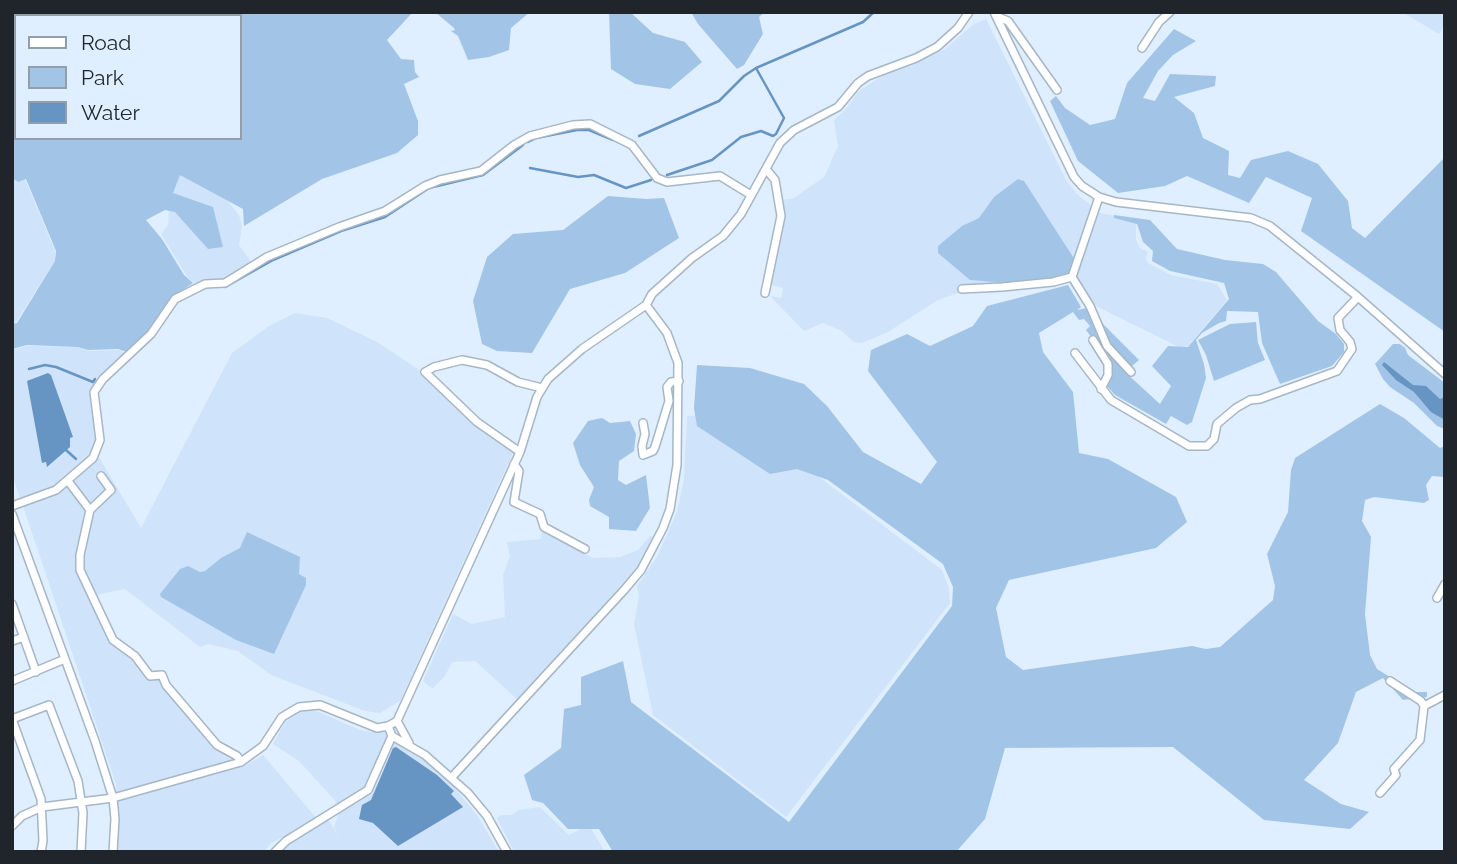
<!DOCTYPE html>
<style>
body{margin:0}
#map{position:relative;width:1457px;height:864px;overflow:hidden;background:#dfefff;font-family:Raleway,sans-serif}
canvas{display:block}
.frame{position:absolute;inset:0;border:14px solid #1f252b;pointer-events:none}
.legend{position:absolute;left:14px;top:14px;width:228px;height:126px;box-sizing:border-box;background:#dfefff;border:2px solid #929eaa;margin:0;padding:9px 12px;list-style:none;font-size:21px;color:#1f252b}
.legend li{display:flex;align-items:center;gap:14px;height:35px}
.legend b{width:35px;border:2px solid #929eaa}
</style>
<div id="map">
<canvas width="1457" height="864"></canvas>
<div class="frame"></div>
<ul class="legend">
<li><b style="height:9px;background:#fff"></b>Road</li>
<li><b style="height:19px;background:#a2c5e7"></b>Park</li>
<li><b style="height:19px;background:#6695c3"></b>Water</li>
</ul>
</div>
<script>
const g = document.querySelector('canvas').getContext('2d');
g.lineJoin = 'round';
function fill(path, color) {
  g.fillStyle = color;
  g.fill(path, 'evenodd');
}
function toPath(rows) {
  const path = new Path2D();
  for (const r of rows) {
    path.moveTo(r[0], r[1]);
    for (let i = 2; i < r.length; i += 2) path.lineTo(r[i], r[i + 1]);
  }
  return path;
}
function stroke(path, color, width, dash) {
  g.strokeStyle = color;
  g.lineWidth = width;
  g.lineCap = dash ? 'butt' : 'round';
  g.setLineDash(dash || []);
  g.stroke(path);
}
fill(toPath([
 [1402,12,1445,12,1445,23,1439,34],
 [986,19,1066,180,1076,193,1100,213,1136,220,1136,240,1140,248,1148,252,1146,259,1148,263,1171,275,1217,284,1227,300,1188,346,1179,347,1098,307,1078,293,1069,281,958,293,938,300,888,332,862,343,854,342,842,331,823,323,804,331,770,296,781,298,783,288,771,285,784,219,783,200,794,198,824,177,838,146,834,120,845,110,859,91,874,81,890,72,913,65,945,49,974,24],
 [190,161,218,189,239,215,242,226,239,245,252,263,229,280,207,280,195,283,188,278,161,234,168,225,169,212,167,205,156,193],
 [13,179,18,182,25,179,55,251,55,261,16,322,12,323],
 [295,313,327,318,377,342,421,371,474,423,514,451,400,701,380,713,365,711,271,675,238,651,208,644,200,647,125,589,91,596,110,640,132,658,147,677,160,678,217,746,233,755,243,767,263,755,318,820,271,843,264,852,117,852,116,784,23,506,25,501,19,496,12,474,12,350,27,346,78,347,88,351,119,350,127,354,98,378,91,389,90,401,96,432,94,449,141,528,232,353,269,326],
 [702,415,794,458,942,570,949,588,950,603,786,817,653,715,634,624,639,596,637,586,658,555,677,512,684,479,687,416],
 [542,531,593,558,620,557,638,550,650,536,655,538,636,569,517,699,475,661,452,662,445,676,433,688,430,687,423,681,453,614,472,624,505,617,503,575,510,556,507,542,541,539],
 [308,710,319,712,360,730,372,732,387,730,389,734,364,788,338,804,299,761,273,744,285,722,297,712],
 [397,743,423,759,450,782,479,818,499,852,279,852,287,842,328,819,338,836,334,827,339,813,372,794,394,744],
 [540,807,569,835,589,825,605,852,514,852,497,818,501,815,511,815,519,810]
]), '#cfe4fa');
fill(toPath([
 [45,12,413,12,387,40,401,59,414,60,415,72,419,77,404,84,418,121,418,135,397,153,322,179,244,226,243,209,180,175,173,193,213,207,223,247,208,249,175,212,165,210,146,220,162,239,184,275,193,283,177,294,149,332,127,352,118,349,88,350,78,347,27,345,12,349,12,324,17,323,55,261,56,251,26,179,18,182,12,178,12,80,14,81,16,75,16,138,240,138,240,16,43,16],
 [435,12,530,12,511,28,509,50,489,57,468,60,458,36,451,31,455,30,454,28],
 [609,12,630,12,653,33,685,42,702,62,670,89,635,84,611,69],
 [691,12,765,12,759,17,763,34,744,65,737,69,698,24],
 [1174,29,1196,41,1173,55,1158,71,1143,98,1155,101,1170,74,1216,76,1215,86,1174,97,1194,113,1203,138,1229,151,1228,175,1240,178,1251,160,1288,151,1318,164,1348,201,1352,228,1365,238,1445,157,1445,332,1301,231,1312,198,1266,177,1249,203,1187,176,1165,186,1118,193,1078,161,1050,101,1056,96,1065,108,1090,125,1115,119,1127,83],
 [1018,179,1024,181,1075,260,1071,272,1061,277,1006,283,970,280,938,253,938,246,962,226,979,218,994,197],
 [608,196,646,199,664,198,679,238,625,273,570,289,532,353,497,351,482,344,473,301,487,257,513,234,563,230],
 [1114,215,1150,220,1177,249,1225,260,1263,264,1276,272,1318,321,1336,334,1344,344,1344,352,1332,366,1280,384,1262,343,1258,312,1227,311,1226,321,1219,323,1202,333,1196,340,1204,364,1206,378,1192,422,1187,425,1171,416,1166,424,1115,395,1106,385,1110,363,1086,330,1090,326,1084,319,1079,320,1073,312,1039,333,1043,352,1073,392,1079,453,1108,459,1176,497,1187,522,1156,548,1009,580,996,608,1006,657,1023,670,1192,646,1206,649,1220,647,1273,600,1275,586,1267,554,1288,512,1291,470,1295,458,1380,404,1404,418,1440,448,1445,446,1445,477,1432,476,1426,485,1429,500,1424,503,1374,497,1365,500,1362,521,1371,537,1365,614,1370,655,1377,669,1414,692,1427,692,1427,697,1403,700,1383,678,1356,692,1338,743,1304,780,1341,804,1369,812,1350,829,1264,820,1173,747,1005,748,985,819,956,852,613,852,599,829,568,829,543,803,532,800,524,775,561,748,564,709,581,705,581,677,623,661,631,702,789,822,952,606,953,587,943,564,828,480,797,469,770,474,697,426,694,408,697,365,750,368,804,384,827,406,863,452,921,484,937,462,868,371,871,350,907,334,930,346,973,326,987,306,1068,285,1081,307,1077,310,1087,308,1139,360,1125,372,1160,404,1171,386,1152,366,1168,346,1188,347,1229,299,1224,283,1170,271,1152,261,1153,251,1143,242,1137,224,1114,218],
 [1256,322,1258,343,1265,360,1214,381,1206,355,1198,340,1230,324],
 [1393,344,1400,344,1405,348,1408,355,1445,383,1445,429,1437,426,1414,403,1390,387,1383,379,1375,364],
 [602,418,610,423,630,421,636,434,634,451,619,461,618,480,626,485,646,475,650,508,636,531,609,529,609,517,590,506,589,500,594,487,580,465,573,443,588,421],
 [247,532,300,557,299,574,306,578,306,585,274,654,236,640,161,597,160,594,180,569,188,566,200,572,205,571,221,558,240,548]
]), '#a2c5e7');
fill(toPath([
 [1384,362,1413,385,1426,386,1440,399,1445,397,1445,420,1431,412,1414,392,1396,380,1382,365],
 [48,373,51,375,73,437,70,438,70,447,47,467,46,462,42,463,27,381],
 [396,747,437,775,454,791,451,794,463,807,398,846,373,823,359,819,362,805,371,800,393,748]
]), '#6695c3');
stroke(toPath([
 [639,136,719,101,744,76,756,68,863,22,874,12],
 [528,142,536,138,577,130,589,130,613,140],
 [530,168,578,177,594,175,626,188,651,180],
 [667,175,712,160,741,137,761,131,773,136,776,134,784,118,756,68],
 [225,287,273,260,341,231,385,217,429,188,483,175,523,145],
 [29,369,45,365,56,367,93,382,95,379],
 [66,450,76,459]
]), '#6695c3', 2.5);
const minor = toPath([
 [994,12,1074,177,1082,186,1099,197,1116,202,1251,218,1270,226,1358,297,1445,374],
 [996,16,1008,21,1057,90],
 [1142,48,1159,22,1170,12],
 [1072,277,1090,306,1107,346,1131,372],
 [962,289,1002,287,1053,282,1072,277,1099,197],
 [765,293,781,216,775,180,766,169],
 [1093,340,1108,364,1108,375,1101,389],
 [1075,353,1111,400,1189,446,1207,446,1214,439,1217,424,1236,408,1250,400,1260,399,1337,371,1352,349,1350,342,1340,330,1338,318,1358,297],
 [643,423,645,434,642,446,643,455,653,451,655,447,669,401,667,387,671,382,679,381],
 [520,452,477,422,425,372,434,367,462,360,487,365,518,382,542,388],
 [514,464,519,471,514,502,540,514,544,527,585,549],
 [68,481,90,510,80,555,80,570,113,640,135,656,150,676,162,675,166,685,217,745,237,756,241,762],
 [12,506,56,490,93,458,100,440,94,392,103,379,151,334,175,299,205,284,225,283,267,257,339,227,385,211,425,186,440,180,481,171,514,145,530,136,573,125,590,124,632,145,657,178,667,182,720,176,751,195],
 [90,510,111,490,101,476],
 [12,514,95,741,113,798,115,819,113,852],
 [1437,598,1445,584],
 [12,604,36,672],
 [12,641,24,637],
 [12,681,65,659],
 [1390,681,1421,701,1424,706],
 [12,719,49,705,78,781,83,813,81,852],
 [12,719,41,799,43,841,41,852],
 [397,721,409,743],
 [388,726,392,736,425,755,468,793,487,816,507,852],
 [452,777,625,589,641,570,663,528,670,509,677,465,678,363,667,333,646,305],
 [1380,793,1396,775,1394,769,1420,740,1424,706,1445,695],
 [12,826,22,816,42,807,113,798,241,762,263,746,282,717,299,707,320,705,377,728,388,726,397,721,520,452,537,397,548,379,582,349,646,305,652,294,692,258,723,236,741,214,780,143,794,130,838,107,858,83,868,76,916,58,937,47,958,28,969,12],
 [275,852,286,841,368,790,392,736]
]);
stroke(minor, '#a7b6c5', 10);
stroke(minor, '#fff', 7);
</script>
